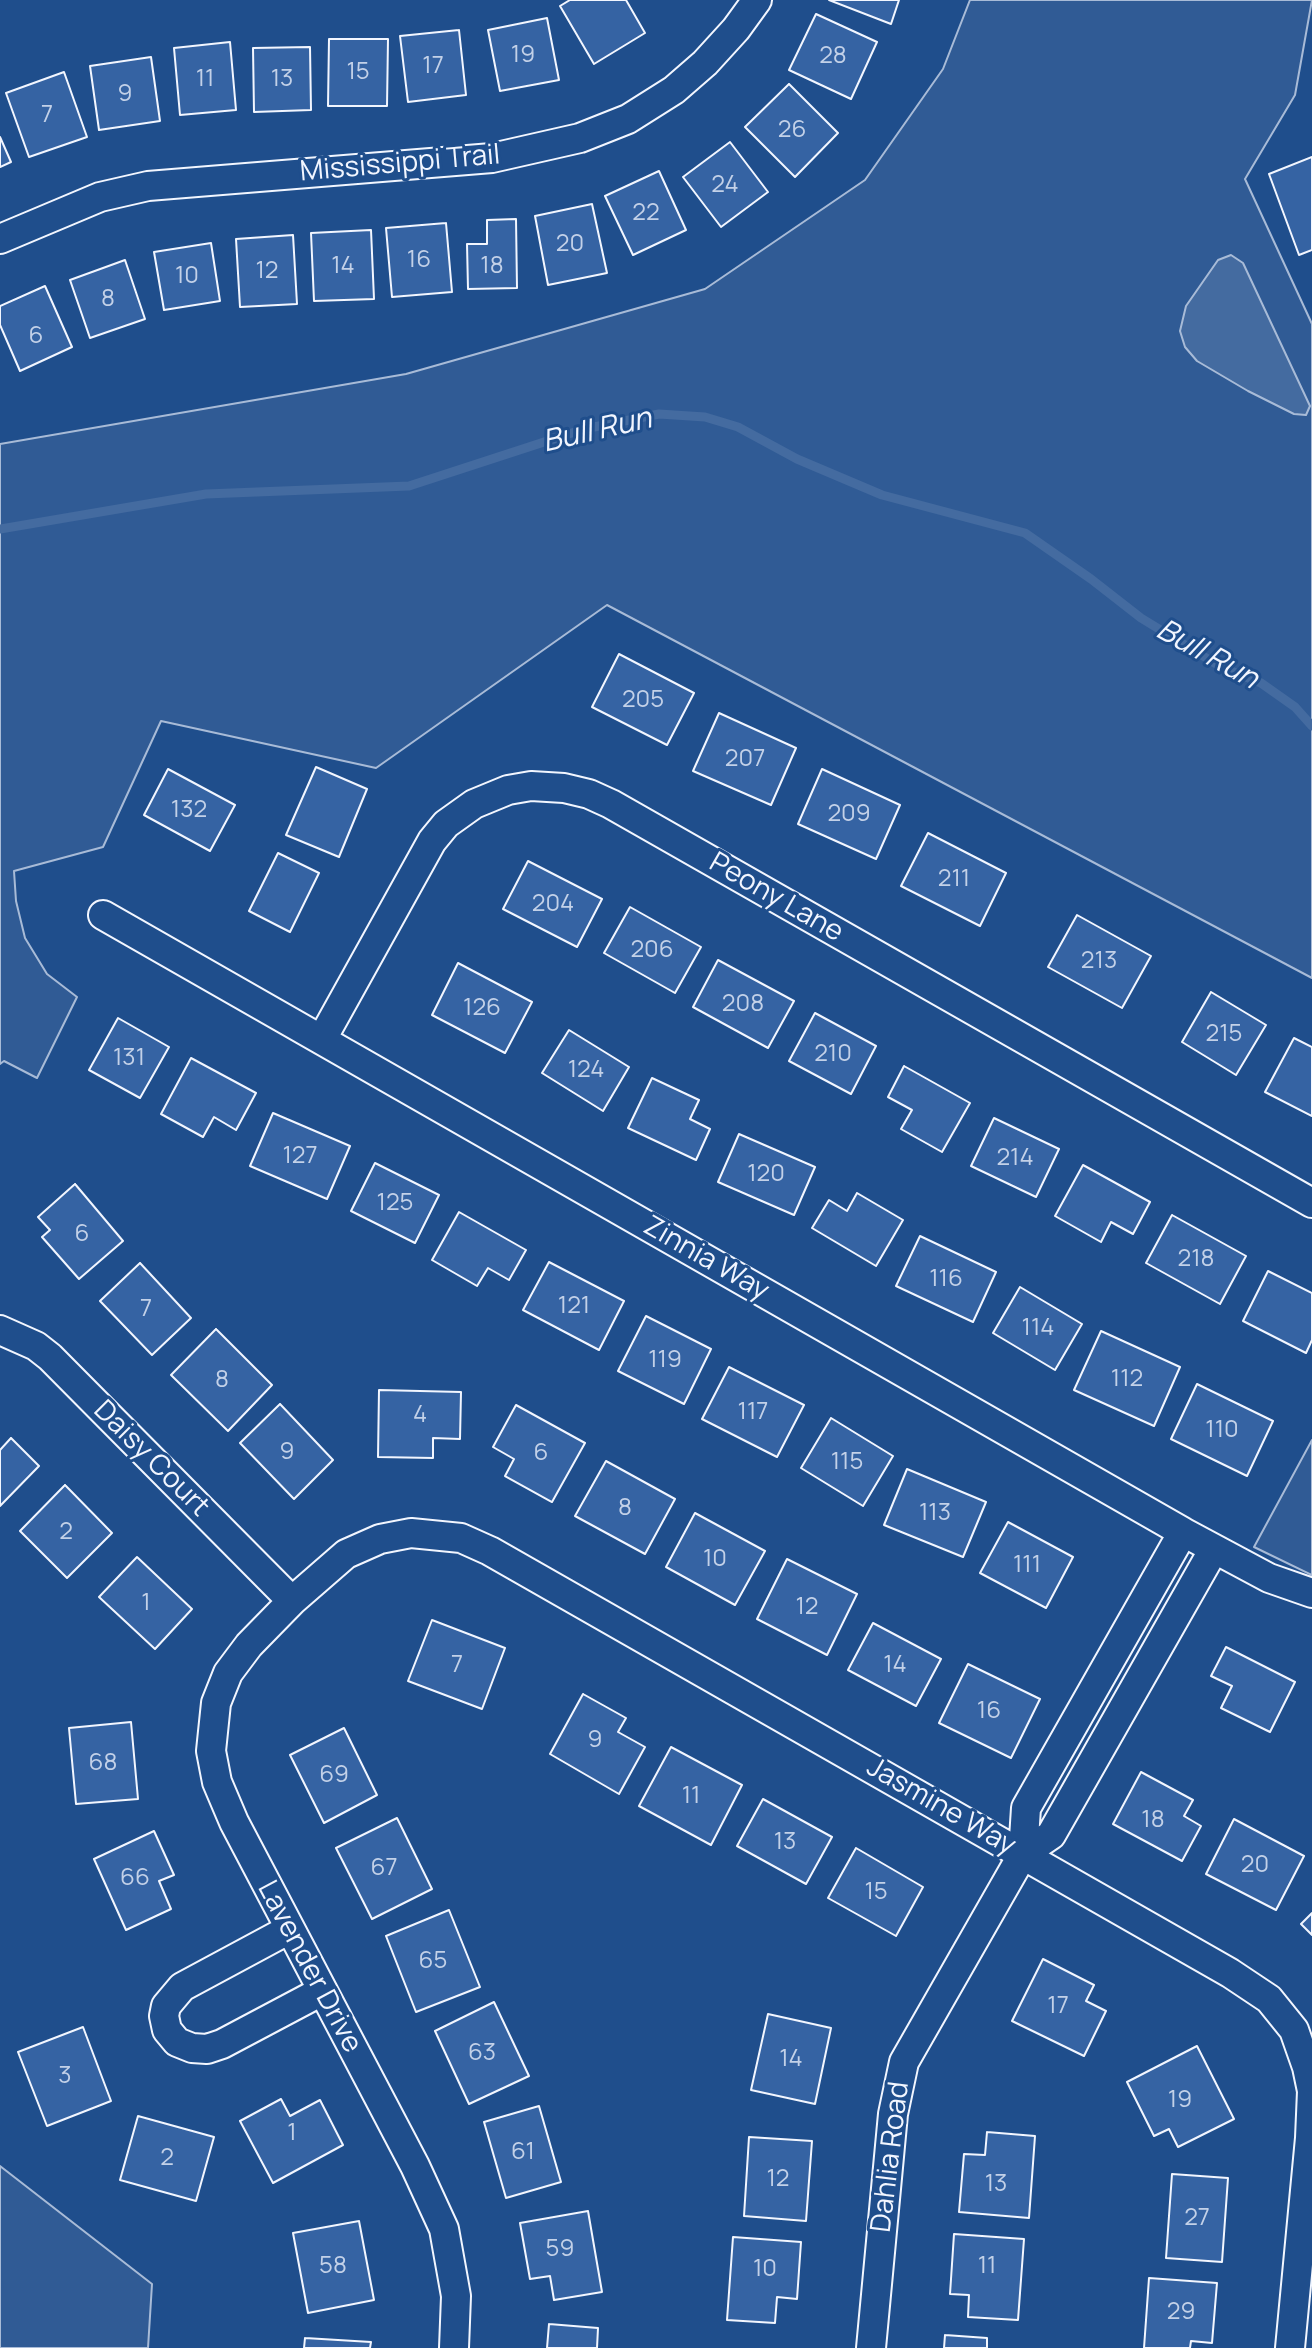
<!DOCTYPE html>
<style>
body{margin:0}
canvas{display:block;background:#1f4e8c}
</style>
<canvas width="1312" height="2348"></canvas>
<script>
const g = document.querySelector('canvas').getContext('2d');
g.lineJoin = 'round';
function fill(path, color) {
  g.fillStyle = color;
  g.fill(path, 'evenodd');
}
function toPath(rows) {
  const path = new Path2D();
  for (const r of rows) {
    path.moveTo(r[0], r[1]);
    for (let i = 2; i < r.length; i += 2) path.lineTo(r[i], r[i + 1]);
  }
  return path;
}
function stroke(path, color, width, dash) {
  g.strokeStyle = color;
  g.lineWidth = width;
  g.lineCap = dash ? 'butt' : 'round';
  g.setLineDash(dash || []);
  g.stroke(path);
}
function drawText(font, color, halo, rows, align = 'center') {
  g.font = font + ' Manrope,sans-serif';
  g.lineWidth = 6;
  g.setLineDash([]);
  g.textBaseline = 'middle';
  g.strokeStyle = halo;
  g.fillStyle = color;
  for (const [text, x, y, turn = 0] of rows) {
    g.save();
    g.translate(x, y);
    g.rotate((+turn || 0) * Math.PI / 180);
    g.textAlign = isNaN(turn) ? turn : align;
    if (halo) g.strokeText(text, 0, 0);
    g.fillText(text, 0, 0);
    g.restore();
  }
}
const built = toPath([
 [970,0,1312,0,1295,95,1245,179,1312,324,1312,978,607,605,376,768,161,721,103,847,14,871,16,901,25,938,47,974,77,997,37,1078,4,1061,0,1064,0,444,406,374,705,289,865,180,943,69,970,0],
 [1312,1440,1312,1575,1254,1547,1312,1440],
 [0,2166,152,2284,148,2348,0,2348,0,2166]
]);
fill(built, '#305b95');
stroke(built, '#a8bbd7', 2);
const water = toPath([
 [1231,255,1243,263,1310,406,1306,415,1294,414,1248,391,1197,361,1185,347,1180,331,1186,306,1218,260,1231,255]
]);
fill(water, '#446ba0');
stroke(water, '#a8bbd7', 2);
stroke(toPath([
 [0,529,206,494,409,486,584,429,659,414,705,417,738,427,797,459,882,495,1025,533,1091,579,1141,618,1221,667,1261,683,1295,707,1312,726]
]), '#446ba0', 9);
const building = toPath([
 [570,0,626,0,645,33,594,64,560,6,570,0],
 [829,0,899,0,891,24,829,0],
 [816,14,877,42,851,99,789,70,816,14],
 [547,18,559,80,500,91,488,30,547,18],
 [459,30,466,95,408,102,400,36,459,30],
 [329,39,388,39,387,106,328,106,329,39],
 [230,42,236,110,180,115,174,48,230,42],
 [310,47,311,110,254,112,253,48,310,47],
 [151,57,160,121,99,130,90,66,151,57],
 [64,72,87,137,29,157,6,93,64,72],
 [789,84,838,133,795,177,745,127,789,84],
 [0,137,11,162,0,167,0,137],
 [730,142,768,192,721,227,683,177,730,142],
 [1312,157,1312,250,1299,255,1269,174,1312,157],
 [659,171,686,230,633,255,605,196,659,171],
 [592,204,607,273,548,285,535,216,592,204],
 [516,219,517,288,468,289,467,244,487,244,487,220,516,219],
 [446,223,452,292,392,297,386,228,446,223],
 [371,230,374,299,314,301,311,233,371,230],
 [293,235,297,304,240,307,236,239,293,235],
 [211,243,220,301,164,310,154,252,211,243],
 [125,260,145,319,90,338,70,280,125,260],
 [45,286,72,347,20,371,0,325,0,306,45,286],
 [619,654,694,693,667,745,592,707,619,654],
 [719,713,796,748,771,805,693,771,719,713],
 [316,767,367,789,339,857,286,835,316,767],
 [168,769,235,805,210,851,144,815,168,769],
 [822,769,900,805,876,859,798,824,822,769],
 [928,833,1006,873,980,926,901,886,928,833],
 [278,853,319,873,290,932,249,911,278,853],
 [528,861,602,899,577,947,503,909,528,861],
 [630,907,701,947,675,993,604,953,630,907],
 [1077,915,1151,956,1122,1008,1048,967,1077,915],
 [718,960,794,1001,768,1048,693,1007,718,960],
 [458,963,532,1002,505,1053,432,1015,458,963],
 [1211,992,1266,1025,1236,1075,1182,1042,1211,992],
 [815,1013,876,1046,851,1094,789,1061,815,1013],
 [118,1018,169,1047,140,1098,89,1070,118,1018],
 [569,1030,629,1067,603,1111,542,1073,569,1030],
 [1294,1038,1312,1047,1312,1116,1265,1092,1294,1038],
 [191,1058,256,1093,236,1130,214,1117,203,1137,161,1114,191,1058],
 [904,1066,970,1103,942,1152,901,1129,912,1110,888,1097,904,1066],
 [652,1078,699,1100,690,1119,710,1129,696,1160,628,1128,652,1078],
 [273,1113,350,1146,327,1199,250,1166,273,1113],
 [994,1118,1059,1149,1036,1197,971,1166,994,1118],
 [739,1134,815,1167,794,1215,718,1182,739,1134],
 [375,1163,439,1195,415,1243,351,1211,375,1163],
 [1083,1165,1150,1202,1133,1234,1111,1222,1101,1242,1055,1216,1083,1165],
 [75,1184,123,1241,79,1279,42,1237,50,1230,38,1217,75,1184],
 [857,1193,903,1220,876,1266,812,1228,829,1200,847,1211,857,1193],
 [459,1212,526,1250,509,1280,488,1268,477,1286,432,1260,459,1212],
 [1172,1215,1246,1256,1220,1304,1146,1263,1172,1215],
 [920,1236,996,1272,973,1322,896,1286,920,1236],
 [549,1262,624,1301,599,1350,523,1310,549,1262],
 [140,1263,191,1318,152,1355,100,1301,140,1263],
 [1268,1271,1312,1293,1312,1340,1306,1353,1243,1321,1268,1271],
 [1020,1287,1082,1324,1055,1370,993,1333,1020,1287],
 [646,1316,711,1349,684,1404,618,1371,646,1316],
 [216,1329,272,1385,228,1431,171,1375,216,1329],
 [1101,1331,1180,1367,1154,1426,1074,1390,1101,1331],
 [729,1367,804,1405,777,1457,702,1419,729,1367],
 [1197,1384,1273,1421,1247,1476,1171,1439,1197,1384],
 [379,1390,461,1392,460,1439,433,1438,433,1458,378,1457,379,1390],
 [280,1404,333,1460,294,1499,240,1443,280,1404],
 [516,1405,585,1443,552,1502,505,1476,514,1459,493,1447,516,1405],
 [831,1418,893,1456,863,1506,801,1468,831,1418],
 [11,1438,39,1466,0,1506,0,1450,11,1438],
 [606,1461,675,1499,645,1554,575,1516,606,1461],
 [907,1469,986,1502,963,1557,884,1525,907,1469],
 [65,1485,112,1533,67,1578,20,1531,65,1485],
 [695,1513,765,1551,735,1605,666,1567,695,1513],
 [1008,1522,1073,1557,1046,1608,980,1573,1008,1522],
 [137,1557,192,1609,155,1649,99,1597,137,1557],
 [787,1559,857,1594,827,1655,757,1619,787,1559],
 [432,1620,505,1648,482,1709,408,1681,432,1620],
 [873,1623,941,1659,916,1706,848,1670,873,1623],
 [1226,1647,1295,1682,1270,1732,1221,1708,1232,1686,1211,1676,1226,1647],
 [968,1664,1040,1699,1011,1758,939,1723,968,1664],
 [583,1694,626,1718,618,1732,645,1747,619,1794,550,1754,583,1694],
 [131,1722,138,1799,76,1804,69,1728,131,1722],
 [344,1728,377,1795,324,1823,290,1755,344,1728],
 [671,1747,742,1785,711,1845,639,1806,671,1747],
 [1141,1772,1193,1800,1184,1816,1201,1826,1182,1861,1113,1824,1141,1772],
 [763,1799,832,1837,806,1884,737,1846,763,1799],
 [397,1818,432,1889,372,1919,336,1848,397,1818],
 [1234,1819,1304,1856,1276,1910,1206,1874,1234,1819],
 [154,1831,174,1875,159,1881,171,1909,126,1930,94,1859,154,1831],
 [856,1848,923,1887,896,1936,828,1898,856,1848],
 [449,1910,480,1987,416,2012,386,1936,449,1910],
 [1312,1913,1312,1935,1301,1924,1312,1913],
 [1043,1959,1094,1985,1086,2001,1106,2011,1084,2056,1012,2021,1043,1959],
 [494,2002,529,2076,469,2104,435,2031,494,2002],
 [768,2014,831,2028,815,2104,751,2090,768,2014],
 [83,2027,111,2101,47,2126,18,2052,83,2027],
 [1197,2046,1234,2119,1178,2147,1169,2129,1154,2136,1127,2082,1197,2046],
 [281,2099,290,2116,320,2100,343,2145,273,2183,240,2121,281,2099],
 [539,2106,561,2182,506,2198,484,2122,539,2106],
 [138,2116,214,2137,196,2201,120,2180,138,2116],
 [987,2132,1035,2136,1029,2218,959,2212,964,2154,985,2155,987,2132],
 [749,2137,812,2141,806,2221,744,2216,749,2137],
 [1172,2174,1228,2178,1222,2262,1166,2258,1172,2174],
 [588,2211,602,2292,554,2300,550,2276,530,2279,520,2223,588,2211],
 [359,2221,374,2300,308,2313,293,2233,359,2221],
 [954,2234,1024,2239,1018,2320,968,2317,969,2295,950,2294,954,2234],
 [733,2237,801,2242,797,2299,777,2297,775,2323,727,2320,733,2237],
 [1149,2278,1217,2283,1212,2343,1191,2341,1190,2348,1144,2348,1149,2278],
 [549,2324,598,2328,597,2348,547,2348,549,2324],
 [945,2335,987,2338,987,2348,944,2348,945,2335],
 [305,2338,371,2342,370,2348,304,2348,305,2338]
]);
fill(building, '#3563a3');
stroke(building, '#f2f6ff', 2);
const street = toPath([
 [0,239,100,197,148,186,492,158,580,138,628,119,674,90,705,63,736,29,757,0],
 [103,915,1183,1532,1269,1578,1312,1593],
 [322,1039,432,841,446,824,474,804,508,790,531,786,564,788,589,794,611,804,1312,1203],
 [0,1330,36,1346,50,1357,292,1601],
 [1023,1854,1026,1808,1183,1532],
 [288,1930,182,1987,166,2006,164,2016,167,2030,177,2042,192,2048,207,2049,222,2044,322,1991],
 [454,2348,456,2296,444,2229,415,2166,234,1822,217,1782,211,1751,216,1703,228,1673,249,1645,292,1601,346,1554,380,1539,411,1533,461,1538,490,1551,1230,1973,1269,1999,1294,2030,1307,2067,1312,2091,1310,2138,1290,2348],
 [871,2348,893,2114,904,2062,1023,1854,1051,1835,1214,1549]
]);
stroke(street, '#f2f6ff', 32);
stroke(street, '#1f4e8c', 28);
drawText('24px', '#c3d1e8', null, [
 ["19",523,55],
 ["28",833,56],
 ["17",433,66],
 ["15",358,72],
 ["11",205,79],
 ["13",282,79],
 ["9",125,94],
 ["7",47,115],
 ["26",792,130],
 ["24",725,185],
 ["22",646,213],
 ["20",570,244],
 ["16",419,260],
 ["14",343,266],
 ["18",492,266],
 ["12",267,271],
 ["10",187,276],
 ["8",108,299],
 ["6",36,336],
 ["205",643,700],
 ["207",745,759],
 ["132",189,810],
 ["209",849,814],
 ["211",954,879],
 ["204",553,904],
 ["206",652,950],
 ["213",1099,961],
 ["208",743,1004],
 ["126",482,1008],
 ["215",1224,1034],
 ["210",833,1054],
 ["131",129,1058],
 ["124",586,1070],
 ["127",300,1156],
 ["214",1015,1158],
 ["120",766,1174],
 ["125",395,1203],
 ["6",82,1234],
 ["218",1196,1259],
 ["116",946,1279],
 ["121",574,1306],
 ["7",146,1309],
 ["114",1038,1328],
 ["119",665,1360],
 ["112",1127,1379],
 ["8",222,1380],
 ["117",753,1412],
 ["4",420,1415],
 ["110",1222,1430],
 ["9",287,1452],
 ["6",541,1453],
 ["115",847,1462],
 ["8",625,1508],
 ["113",935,1513],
 ["2",66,1532],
 ["10",715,1559],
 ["111",1027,1565],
 ["1",146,1603],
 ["12",807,1607],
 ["7",457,1665],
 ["14",895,1665],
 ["16",989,1711],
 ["9",595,1740],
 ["68",103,1763],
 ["69",334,1775],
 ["11",691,1796],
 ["18",1153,1820],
 ["13",785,1842],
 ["20",1255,1865],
 ["67",384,1868],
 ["66",135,1878],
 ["15",876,1892],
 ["65",433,1961],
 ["17",1058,2006],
 ["63",482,2053],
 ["14",791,2059],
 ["3",65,2076],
 ["19",1180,2100],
 ["1",292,2133],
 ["61",523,2152],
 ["2",167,2158],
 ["12",778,2179],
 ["13",996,2184],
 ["27",1197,2218],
 ["59",560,2249],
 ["58",333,2266],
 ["11",987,2266],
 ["10",765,2269],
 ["29",1181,2312]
]);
drawText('28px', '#f2f6ff', '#1f4e8c', [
 ["Mississippi Trail",400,164,-5],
 ["Peony Lane",776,898,30],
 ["Zinnia Way",706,1259,30],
 ["Daisy Court",151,1459,45],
 ["Jasmine Way",941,1807,30],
 ["Lavender Drive",309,1967,62],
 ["Dahlia Road",891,2157,-83]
]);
drawText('italic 30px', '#f2f6ff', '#1f4e8c', [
 ["Bull Run",597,431,-13],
 ["Bull Run",1207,655,29]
]);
</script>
